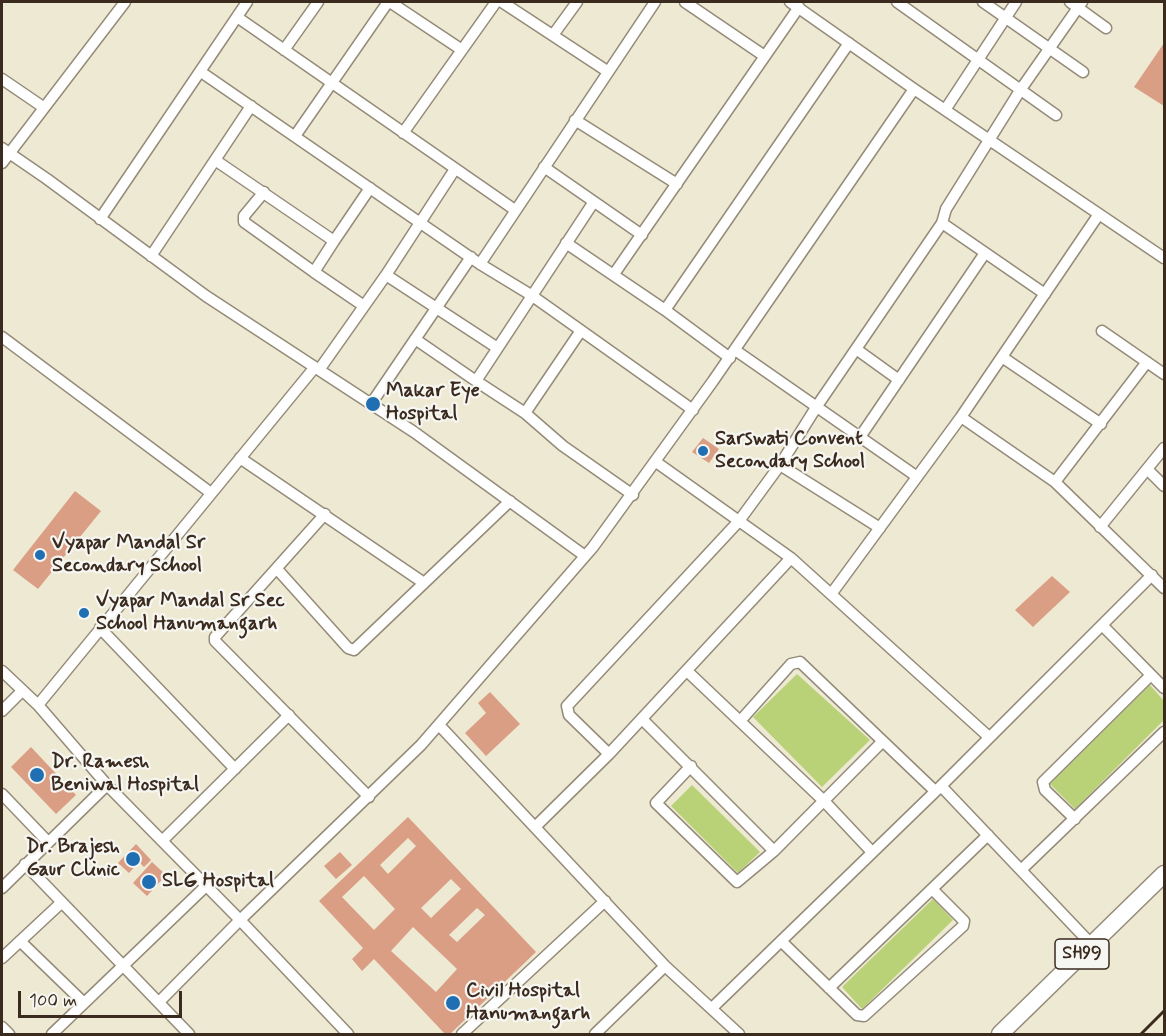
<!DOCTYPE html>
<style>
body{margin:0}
#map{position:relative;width:1166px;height:1036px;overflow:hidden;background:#eee9d3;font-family:Mynerve,sans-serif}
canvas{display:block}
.frame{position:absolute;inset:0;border:3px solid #3b2a1e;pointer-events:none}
.scale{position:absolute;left:18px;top:991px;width:164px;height:27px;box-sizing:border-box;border:3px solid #3b2a1e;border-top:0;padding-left:8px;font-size:18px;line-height:21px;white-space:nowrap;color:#3b2a1e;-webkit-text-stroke:4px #f6f6f2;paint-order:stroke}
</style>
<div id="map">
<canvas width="1166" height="1036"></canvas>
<div class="frame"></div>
<div class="scale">100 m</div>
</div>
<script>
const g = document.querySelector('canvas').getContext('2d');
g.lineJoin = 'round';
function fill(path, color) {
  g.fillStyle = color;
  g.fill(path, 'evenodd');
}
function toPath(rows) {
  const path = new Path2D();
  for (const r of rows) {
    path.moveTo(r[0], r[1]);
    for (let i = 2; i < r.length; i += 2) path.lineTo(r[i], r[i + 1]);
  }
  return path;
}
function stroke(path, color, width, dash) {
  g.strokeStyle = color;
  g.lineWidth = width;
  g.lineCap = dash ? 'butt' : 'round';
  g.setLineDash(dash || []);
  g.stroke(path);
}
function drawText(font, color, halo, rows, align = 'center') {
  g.font = font + ' Mynerve,sans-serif';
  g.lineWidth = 4.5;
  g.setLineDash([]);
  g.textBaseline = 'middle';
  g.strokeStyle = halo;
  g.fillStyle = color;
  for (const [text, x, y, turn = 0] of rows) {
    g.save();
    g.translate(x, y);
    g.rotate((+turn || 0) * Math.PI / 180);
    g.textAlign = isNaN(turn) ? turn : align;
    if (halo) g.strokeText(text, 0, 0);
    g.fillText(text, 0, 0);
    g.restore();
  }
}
fill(toPath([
 [797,674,870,740,822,787,753,717],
 [1150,685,1164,701,1164,720,1075,809,1050,784],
 [692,785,760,852,738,873,671,806],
 [933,899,953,920,862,1009,842,987]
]), '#b9d277');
fill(toPath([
 [1164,43,1164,106,1134,87],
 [703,438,719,449,709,463,692,452],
 [75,491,101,511,38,589,13,570],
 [1052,576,1070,592,1033,627,1015,610],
 [490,692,520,724,486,756,465,733,486,713,478,703],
 [31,747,76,795,56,814,11,767],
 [408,817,536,952,450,1034,445,1034,374,959,362,971,352,959,363,948,319,901],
 [408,838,416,846,388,874,380,865],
 [364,876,395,909,374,930,342,897],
 [451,879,461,889,431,918,421,908],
 [477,908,485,915,457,942,449,935],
 [413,927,457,969,436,992,391,951],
 [136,844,151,860,144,867,139,862,129,873,118,863],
 [340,852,352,865,336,879,324,866],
 [152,862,166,875,147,896,133,883]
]), '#da9e84');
const street = toPath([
 [390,2,462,50],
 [502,2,607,71],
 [685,2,763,55],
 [790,2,914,89,1164,258],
 [897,2,1056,115],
 [983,2,1083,72],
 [1070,2,1106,28],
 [237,17,515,210],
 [553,35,577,2],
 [284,50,318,2],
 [201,72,480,264,531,295,693,410],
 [2,79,43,107],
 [945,110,1016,2],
 [575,120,677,184],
 [403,133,496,2],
 [295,136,388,2],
 [2,148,47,179,206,296,414,432,585,556],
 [215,160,334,241,370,188],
 [2,163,125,2],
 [544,167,642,235],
 [264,192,244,216,244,222,314,272],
 [100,219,247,2],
 [942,223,946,209,1021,89,1082,2],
 [334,241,314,272,364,306],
 [566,243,665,310,730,358],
 [151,256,251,106],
 [480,264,655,2],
 [614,274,799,7],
 [386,275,496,347],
 [665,310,849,43],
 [1102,331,1164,374],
 [2,337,211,493],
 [415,339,476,381,593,203],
 [856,349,899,380],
 [735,350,916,476],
 [1002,357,1101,424],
 [319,370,386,275,455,169],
 [476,381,525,413,563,446,633,495],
 [371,404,471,257],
 [525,413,580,332],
 [961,417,1055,482,1164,588],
 [860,437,985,253],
 [240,458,424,583],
 [656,462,791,558,989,737],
 [1147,469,1164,486],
 [1055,482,1147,362],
 [325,514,215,637,215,641,369,797],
 [1100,527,1164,448],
 [880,528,780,465,817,406,942,223,1045,294],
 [277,569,348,648,354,650,510,501],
 [832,593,961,417,1099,214],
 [1102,625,1164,688],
 [100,628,235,769],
 [2,671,38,705,107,785,240,920,159,1002],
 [687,671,824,801,872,852],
 [38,705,315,367],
 [2,711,21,692],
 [642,719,774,851],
 [741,720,791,664,800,662,935,791],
 [439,725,665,966,739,1034],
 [609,754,569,715,567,706,739,521,780,465],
 [691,766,656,803,737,882,774,851,882,742],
 [941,786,1092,945],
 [2,794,48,842],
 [1075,819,1045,790,1043,782,1151,675],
 [535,827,609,754,791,558],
 [162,841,289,715],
 [25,864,189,1034],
 [1021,870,1164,732],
 [2,888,107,785],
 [20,941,84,1003],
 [781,941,857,1015,864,1016,963,926,964,921,932,889],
 [2,958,61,903],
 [829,988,988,835],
 [712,1008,941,786,1152,575],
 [2,1027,9,1034],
 [52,1034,206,886],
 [348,1034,240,920,421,745,593,547,713,381,914,89],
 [462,1034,605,901],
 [595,1034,665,966]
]);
const primary = toPath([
 [1000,1034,1164,874]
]);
stroke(street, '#948a78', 13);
stroke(primary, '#948a78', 19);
stroke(street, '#fff', 10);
stroke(primary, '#fff', 16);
stroke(toPath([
 [1141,1034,1164,1011]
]), '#3b2a1e', 3);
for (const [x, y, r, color] of [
 [373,404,8,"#1f6fb2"],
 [703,451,6,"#1f6fb2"],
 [40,555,6,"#1f6fb2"],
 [84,613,6,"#1f6fb2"],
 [37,775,8,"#1f6fb2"],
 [133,859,8,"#1f6fb2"],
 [149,882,8,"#1f6fb2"],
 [453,1003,8,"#1f6fb2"]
]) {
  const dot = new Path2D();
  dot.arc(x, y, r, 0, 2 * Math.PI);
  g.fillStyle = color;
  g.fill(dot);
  stroke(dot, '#f6f6f2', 2);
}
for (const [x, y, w] of [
 [1082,954,54]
]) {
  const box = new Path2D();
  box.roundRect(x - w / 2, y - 15, w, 30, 4.5);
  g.fillStyle = '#f6f6f2';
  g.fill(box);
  stroke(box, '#3b2a1e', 1.5);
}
drawText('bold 18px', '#3b2a1e', null, [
 ["SH99",1082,954]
]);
drawText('bold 20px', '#3b2a1e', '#f6f6f2', [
 ["Makar Eye",386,392],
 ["Hospital",386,415],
 ["Sarswati Convent",715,440],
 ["Secondary School",715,463],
 ["Vyapar Mandal Sr",52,544],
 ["Secondary School",52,567],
 ["Vyapar Mandal Sr Sec",96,602],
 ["School Hanumangarh",96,625],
 ["Dr. Ramesh",51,763],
 ["Beniwal Hospital",51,786],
 ["Dr. Brajesh",120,848,"right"],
 ["Gaur Clinic",120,871,"right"],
 ["SLG Hospital",162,882],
 ["Civil Hospital",466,992],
 ["Hanumangarh",466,1015]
], 'left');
</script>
